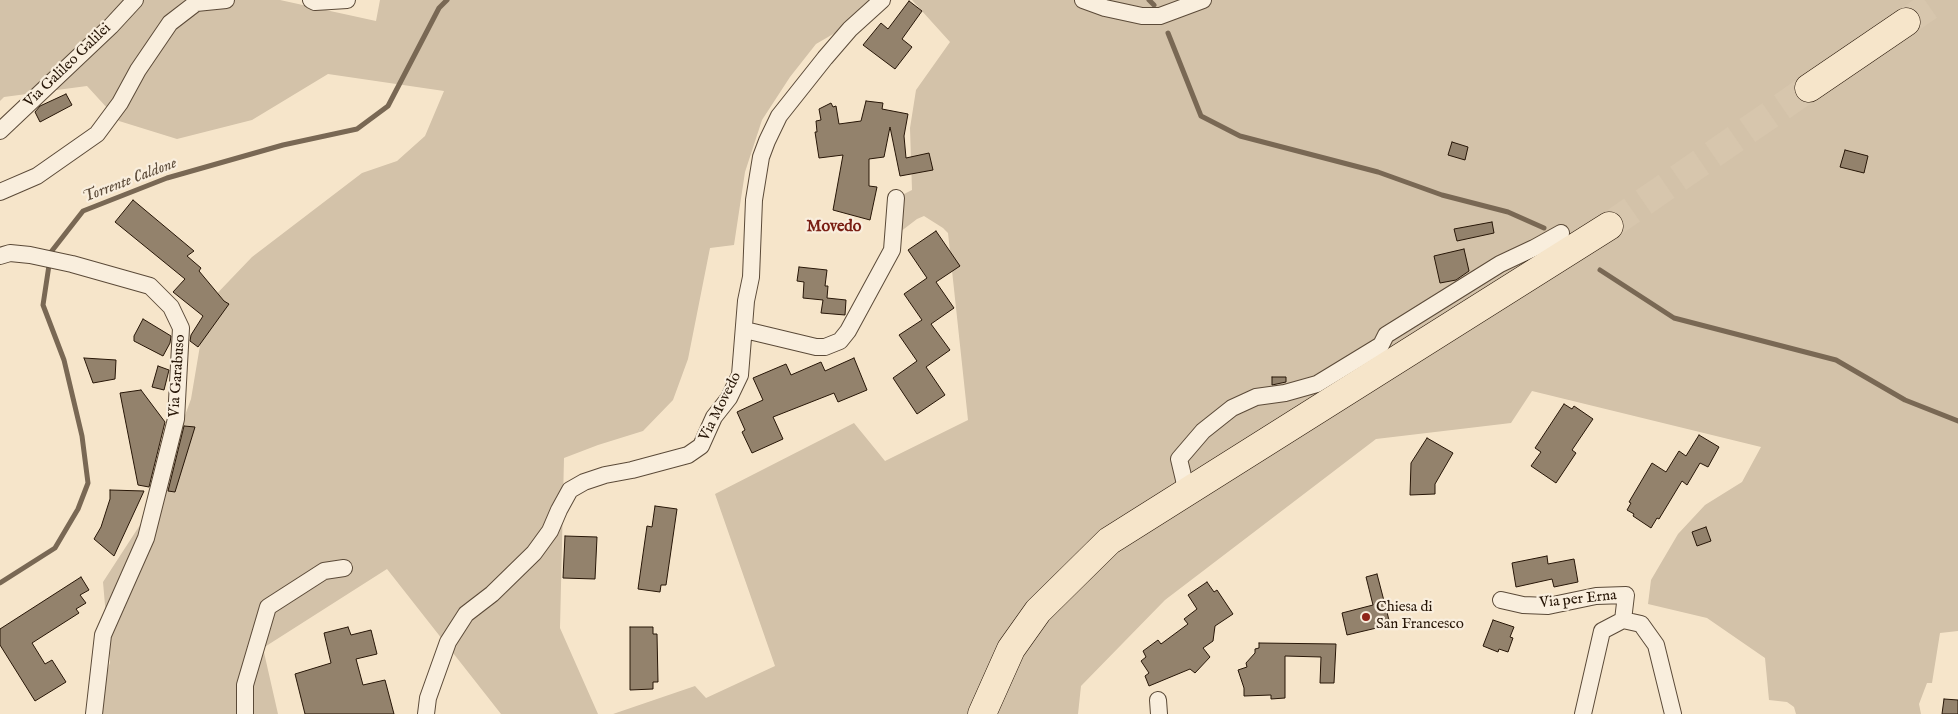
<!DOCTYPE html>
<style>
body{margin:0}
canvas{display:block;background:#f6e5ca}
</style>
<canvas width="1958" height="714"></canvas>
<script>
const g = document.querySelector('canvas').getContext('2d');
g.lineJoin = 'round';
function fill(path, color) {
  g.fillStyle = color;
  g.fill(path, 'evenodd');
}
function toPath(rows) {
  const path = new Path2D();
  for (const r of rows) {
    path.moveTo(r[0], r[1]);
    for (let i = 2; i < r.length; i += 2) path.lineTo(r[i], r[i + 1]);
  }
  return path;
}
function stroke(path, color, width, dash) {
  g.strokeStyle = color;
  g.lineWidth = width;
  g.lineCap = dash ? 'butt' : 'round';
  g.setLineDash(dash || []);
  g.stroke(path);
}
function drawText(font, color, halo, rows, align = 'center') {
  g.font = font + ' "IM FELL English",serif';
  g.lineWidth = 4.5;
  g.setLineDash([]);
  g.textBaseline = 'middle';
  g.strokeStyle = halo;
  g.fillStyle = color;
  for (const [text, x, y, turn = 0] of rows) {
    g.save();
    g.translate(x, y);
    g.rotate((+turn || 0) * Math.PI / 180);
    g.textAlign = isNaN(turn) ? turn : align;
    if (halo) g.strokeText(text, 0, 0);
    g.fillText(text, 0, 0);
    g.restore();
  }
}
fill(toPath([
 [0,0,280,0,376,21,380,0,892,0,816,44,790,77,762,120,745,172,734,245,710,248,688,359,673,400,643,431,598,445,564,458,560,628,598,714,501,714,387,569,263,648,278,714,98,714,96,697,110,663,103,582,151,508,191,399,207,304,252,257,362,173,397,161,425,136,444,91,328,74,252,120,177,139,119,121,87,86,4,97,0,101],
 [912,0,1958,0,1958,631,1940,633,1932,683,1927,683,1919,704,1921,714,1796,714,1794,707,1787,702,1769,700,1765,658,1707,618,1648,604,1651,580,1678,534,1705,505,1742,482,1761,447,1532,391,1511,423,1376,439,1165,600,1081,686,1078,714,613,714,695,686,706,698,775,666,715,494,854,423,885,461,968,420,948,233,943,228,924,216,917,219,900,232,904,194,912,190,910,128,916,90,950,42]
]), '#d3c2a9');
stroke(toPath([
 [1149,0,1154,5],
 [1168,33,1201,116,1240,136,1378,172,1442,195,1508,212,1544,228],
 [1600,270,1674,318,1836,360,1905,400,1958,421],
 [0,583,55,548,78,509,88,483,82,436,64,360,43,305,51,252,83,211,167,178,283,145,357,129,388,106,439,8,447,0]
]), '#796854', 5);
const building = toPath([
 [909,1,922,11,902,39,912,47,895,69,863,45,881,23,888,29,909,1],
 [66,94,72,105,40,122,35,112,40,106,66,94],
 [866,101,883,103,882,109,908,114,904,136,906,158,929,153,933,170,900,176,890,127,884,157,869,159,869,186,877,187,870,220,833,210,843,155,819,158,815,132,817,132,816,121,821,120,819,109,831,103,833,107,836,106,839,124,861,121,866,101],
 [1452,142,1468,147,1465,160,1448,155,1452,142],
 [1845,150,1868,156,1864,173,1840,167,1845,150],
 [133,200,194,251,187,256,201,268,199,271,224,301,229,304,198,347,190,341,191,335,203,316,173,292,185,279,115,222,133,200],
 [1492,222,1494,233,1457,241,1454,229,1492,222],
 [936,231,960,266,936,282,954,308,931,324,950,350,926,367,945,395,917,414,893,378,917,361,899,335,922,320,904,294,927,278,908,250,936,231],
 [1464,249,1469,271,1456,280,1440,283,1434,256,1464,249],
 [799,267,827,270,825,286,828,286,827,298,846,300,845,315,821,313,823,300,803,298,804,282,797,281,799,267],
 [143,319,171,336,170,343,163,356,134,341,134,336,143,319],
 [84,358,116,360,115,379,93,383,84,358],
 [854,358,867,390,838,402,834,393,773,417,783,439,752,453,742,432,745,430,737,412,763,400,753,378,786,364,791,375,821,362,825,371,854,358],
 [158,366,169,370,164,390,152,387,158,366],
 [1272,377,1286,377,1286,382,1272,385,1272,377],
 [141,390,165,422,149,487,138,485,120,393,141,390],
 [1564,404,1572,409,1574,406,1593,419,1572,450,1576,453,1556,483,1531,466,1541,452,1535,448,1564,404],
 [184,426,195,427,175,492,168,491,184,426],
 [1699,435,1719,447,1708,467,1700,463,1687,485,1682,481,1659,519,1657,518,1651,528,1633,516,1634,514,1627,510,1631,503,1629,502,1652,463,1666,472,1679,451,1686,456,1699,435],
 [1427,438,1453,453,1435,484,1435,494,1410,495,1411,463,1427,438],
 [110,490,144,491,114,556,94,539,101,527,110,499,110,490],
 [655,506,677,509,666,585,661,585,660,592,638,589,647,526,652,527,655,506],
 [1706,527,1711,541,1697,546,1692,532,1706,527],
 [565,536,597,537,595,579,563,578,565,536],
 [1547,556,1548,564,1574,559,1578,582,1554,587,1552,579,1516,587,1512,563,1547,556],
 [1377,574,1389,620,1383,622,1385,626,1347,635,1342,613,1373,605,1366,577,1377,574],
 [81,577,89,590,80,595,86,603,76,609,79,613,32,643,45,664,52,660,66,682,35,701,0,645,0,629,81,577],
 [1207,582,1214,592,1217,590,1233,614,1215,626,1213,641,1203,648,1210,657,1195,673,1190,669,1149,686,1145,676,1149,673,1141,661,1146,657,1143,651,1158,640,1161,644,1188,624,1184,619,1197,609,1188,595,1207,582],
 [1493,620,1514,627,1510,637,1513,638,1508,652,1499,649,1498,652,1483,646,1493,620],
 [348,627,351,635,371,630,377,654,356,659,363,685,385,680,394,714,305,714,295,674,331,663,324,633,348,627],
 [630,627,653,627,653,634,657,634,658,682,653,682,653,689,630,690,630,627],
 [1259,643,1336,644,1334,683,1320,683,1321,657,1285,656,1285,698,1271,699,1271,695,1244,696,1244,688,1238,670,1247,667,1246,663,1255,653,1255,649,1259,648,1259,643],
 [1944,699,1958,700,1958,714,1942,714,1944,699]
]);
fill(building, '#93826c');
stroke(building, '#271607', 1);
stroke(toPath([
 [1906,22,1938,0],
 [1609,226,1809,88]
]), '#d7c6ad', 28, [28, 14]);
const street = toPath([
 [311,0,315,2,347,0],
 [1083,0,1105,8,1142,16,1160,16,1203,0],
 [0,131,111,26,135,0],
 [0,192,37,176,97,134,120,103,138,70,170,23,196,3,226,0],
 [0,256,10,253,30,255,72,264,150,286,171,307,181,328,176,419,146,538,103,635,94,714],
 [745,330,816,347,825,347,840,341,848,331,892,250,896,198],
 [1185,494,1184,480,1179,459,1203,431,1232,408,1256,397,1285,393,1317,384,1381,345,1386,335,1500,264,1534,248,1561,233],
 [1501,600,1523,605,1548,606,1596,596,1626,595,1623,620],
 [1158,700,1159,714],
 [245,714,245,685,268,607,324,571,344,568],
 [426,714,428,698,448,642,466,614,492,594,534,553,550,531,559,510,570,490,584,482,605,475,632,470,688,455,701,446,714,417,729,398,740,375,746,301,751,277,754,200,761,157,767,141,779,116,825,58,850,29,882,0],
 [1583,714,1602,631,1623,620,1641,624,1656,645,1673,714]
]);
const highway = toPath([
 [1809,88,1906,22],
 [982,714,1011,649,1038,611,1109,541,1609,226]
]);
stroke(street, '#5b4a38', 18);
stroke(highway, '#271607', 29);
stroke(street, '#f9eedd', 16);
stroke(highway, '#f6e5ca', 28);
for (const [x, y, r, color] of [
 [1366,617,5,"#8f2418"]
]) {
  const dot = new Path2D();
  dot.arc(x, y, r, 0, 2 * Math.PI);
  g.fillStyle = color;
  g.fill(dot);
  stroke(dot, '#f9eedd', 2);
}
drawText('15px', '#271607', '#f9eedd', [
 ["Via Galileo Galilei",68,66,-44],
 ["Via Garabuso",178,376,-86],
 ["Via Movedo",721,407,-63],
 ["Via per Erna",1578,600,-6]
]);
drawText('15px', '#271607', '#f9eedd', [
 ["Chiesa di",1376,608],
 ["San Francesco",1376,625]
], 'left');
drawText('italic 16px', '#5e4d3b', '#f9eedd', [
 ["Torrente Caldone",130,181,-21]
]);
drawText('bold 16px', '#7a1f14', '#f9eedd', [
 ["Movedo",834,228]
]);
</script>
